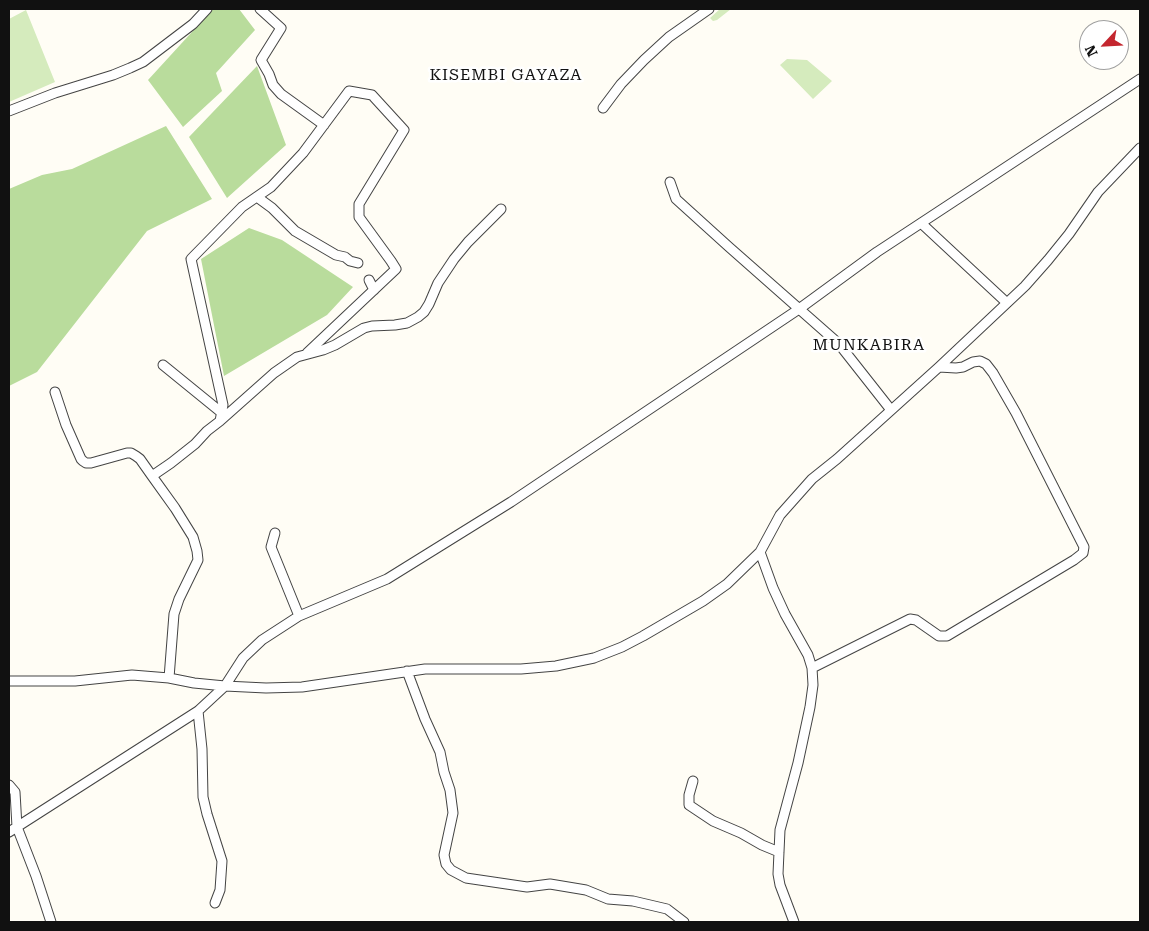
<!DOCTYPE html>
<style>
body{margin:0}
#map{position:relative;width:1149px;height:931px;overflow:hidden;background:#fffdf5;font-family:"Roboto Serif",serif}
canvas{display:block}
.frame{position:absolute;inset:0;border:10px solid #111;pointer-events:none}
.north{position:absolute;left:1079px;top:20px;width:50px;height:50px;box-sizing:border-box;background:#fff;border:1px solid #a0a0a0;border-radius:50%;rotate:245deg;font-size:14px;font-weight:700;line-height:20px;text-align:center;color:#111}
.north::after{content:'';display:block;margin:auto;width:18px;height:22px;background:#c4262e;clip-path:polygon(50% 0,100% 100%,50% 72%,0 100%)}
</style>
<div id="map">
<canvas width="1149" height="931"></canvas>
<div class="frame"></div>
<div class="north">N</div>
</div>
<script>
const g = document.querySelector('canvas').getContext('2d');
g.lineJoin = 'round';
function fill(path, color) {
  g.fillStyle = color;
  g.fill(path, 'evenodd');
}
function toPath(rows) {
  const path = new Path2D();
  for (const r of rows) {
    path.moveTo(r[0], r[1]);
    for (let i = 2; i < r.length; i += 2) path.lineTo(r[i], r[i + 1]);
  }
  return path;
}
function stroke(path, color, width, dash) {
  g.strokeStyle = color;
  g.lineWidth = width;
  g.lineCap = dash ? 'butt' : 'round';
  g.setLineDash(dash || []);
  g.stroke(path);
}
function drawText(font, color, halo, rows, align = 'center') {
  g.font = font + ' "Roboto Serif",serif';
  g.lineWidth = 5;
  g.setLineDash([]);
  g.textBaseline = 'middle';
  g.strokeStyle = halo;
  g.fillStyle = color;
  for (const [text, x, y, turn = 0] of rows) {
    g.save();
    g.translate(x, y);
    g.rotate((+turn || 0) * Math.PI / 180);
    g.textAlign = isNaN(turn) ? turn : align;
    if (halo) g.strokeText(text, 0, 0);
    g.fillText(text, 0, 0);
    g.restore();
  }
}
fill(toPath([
 [720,9,731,9,717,20,713,21,710,18],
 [26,10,55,82,9,102,9,19],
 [787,59,807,60,832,81,813,99,780,65]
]), '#d5ebbd');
fill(toPath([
 [213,9,239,9,255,30,216,73,222,91,183,127,148,80],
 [257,66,286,145,227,198,189,137],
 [166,126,212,199,147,231,37,372,9,386,9,189,42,175,72,169],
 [249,228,282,240,353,287,327,315,224,376,201,259]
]), '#b9dc9c');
const minor = toPath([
 [260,9,281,28,261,60,269,74,273,85,281,94,324,125],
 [603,108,621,84,644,60,669,37,709,9],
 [9,111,55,93,113,75,130,68,143,62,193,24,207,9],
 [670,182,676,199,729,247,839,344,891,410],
 [257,197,272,208,295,231,336,255,345,257,350,261,358,263],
 [921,223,1007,303],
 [369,280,374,290],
 [163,365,222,413],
 [55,392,66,425,81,459,83,461,86,463,91,463,127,453,131,453,136,456,140,459,152,476,175,508,193,537,197,551,198,560,179,599,174,614,169,678],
 [220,421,223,405,191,259,242,207,271,187,303,153,349,91,372,95,404,130,359,204,359,217,391,261,396,269,307,353],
 [152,476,171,463,195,444,207,431,220,421,274,373,297,357,323,350,335,345,364,328,372,326,395,325,407,323,418,317,424,312,429,304,438,283,454,259,468,242,501,209],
 [275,533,271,547,299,616],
 [760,552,773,588,785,614,808,655,812,668,813,685,810,707,798,763,780,830,778,874,780,885,794,922],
 [812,668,910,619,916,620,939,636,947,636,1074,560,1083,553,1084,547,1016,413,993,373,986,364,980,361,973,362,963,367,956,368,939,367],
 [407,671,425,719,440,752,444,772,450,790,453,813,444,855,446,864,451,870,466,878,527,887,550,884,586,890,608,899,633,901,667,909,684,922],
 [9,681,75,681,132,675,169,678,194,683,225,686,266,688,302,687,425,669,521,669,556,666,594,658,622,647,643,636,703,601,727,584,760,552,780,515,812,479,837,459,939,367,1025,286,1048,260,1069,234,1098,192,1140,148],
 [198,711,202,749,203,797,207,814,222,861,220,890,215,903],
 [693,781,689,795,689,805,713,821,741,833,762,845,779,852],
 [9,785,15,792,17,827,36,876,51,922],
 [9,832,198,711,225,686,243,658,262,640,299,616,387,579,511,502,799,309,877,252,1140,79]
]);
stroke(minor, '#444', 11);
stroke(minor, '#fff', 9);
g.letterSpacing = '1px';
drawText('16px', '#111', '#fff', [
 ["KISEMBI GAYAZA",506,75],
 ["MUNKABIRA",869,345]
]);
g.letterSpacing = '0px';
</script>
